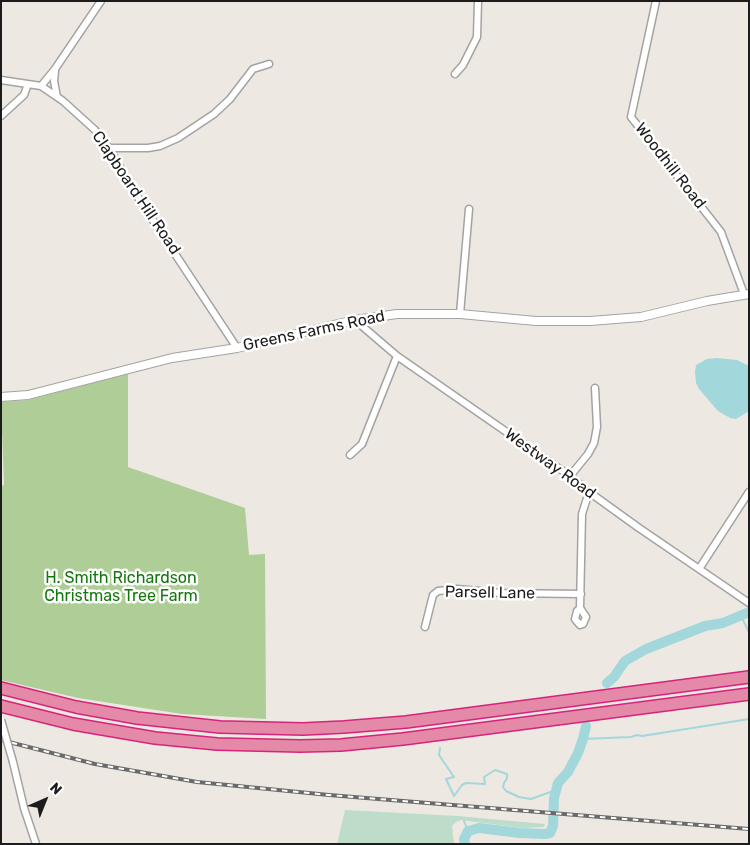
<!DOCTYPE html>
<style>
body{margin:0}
#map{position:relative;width:750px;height:845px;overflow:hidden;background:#eee8e2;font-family:Rubik,sans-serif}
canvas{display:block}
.frame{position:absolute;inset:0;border:2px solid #1c1c1c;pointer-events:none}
.north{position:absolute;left:20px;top:775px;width:50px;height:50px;-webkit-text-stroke:4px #fff;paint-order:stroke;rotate:44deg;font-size:14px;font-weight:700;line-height:20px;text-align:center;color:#1c1c1c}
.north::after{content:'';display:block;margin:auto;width:18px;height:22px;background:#1c1c1c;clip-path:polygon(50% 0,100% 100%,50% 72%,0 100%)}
</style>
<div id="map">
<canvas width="750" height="845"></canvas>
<div class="frame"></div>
<div class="north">N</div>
</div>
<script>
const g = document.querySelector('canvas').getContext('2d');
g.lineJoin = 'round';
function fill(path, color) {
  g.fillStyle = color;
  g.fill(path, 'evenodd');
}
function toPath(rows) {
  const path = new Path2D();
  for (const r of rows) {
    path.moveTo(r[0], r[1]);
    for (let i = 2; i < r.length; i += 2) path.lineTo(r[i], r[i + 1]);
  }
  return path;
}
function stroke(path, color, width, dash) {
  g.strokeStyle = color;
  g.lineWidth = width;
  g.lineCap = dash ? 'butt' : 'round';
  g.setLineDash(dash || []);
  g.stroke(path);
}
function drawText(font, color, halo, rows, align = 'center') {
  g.font = font + ' Rubik,sans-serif';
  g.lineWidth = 5;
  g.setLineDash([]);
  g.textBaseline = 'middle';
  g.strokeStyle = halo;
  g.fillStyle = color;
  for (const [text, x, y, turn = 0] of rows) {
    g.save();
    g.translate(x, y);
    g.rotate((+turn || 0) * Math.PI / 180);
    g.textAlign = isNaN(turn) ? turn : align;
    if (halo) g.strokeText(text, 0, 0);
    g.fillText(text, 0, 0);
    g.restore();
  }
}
fill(toPath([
 [128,374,128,467,245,508,249,555,265,554,266,719,182,714,78,698,1,680,1,486,4,485,1,402,28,400]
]), '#afcd96');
fill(toPath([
 [345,810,458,816,545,824,544,827,522,828,461,820,456,822,452,826,454,844,337,844]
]), '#bedcca');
fill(toPath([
 [717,358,737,360,749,366,749,411,736,419,730,418,718,411,699,389,696,383,695,372,696,365,707,359]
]), '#a2d7db');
stroke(toPath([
 [741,616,749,632],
 [583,739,631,737,637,735,642,736,749,719],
 [440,748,439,755,454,777,446,779,454,796,462,785,466,783,485,784,484,777,495,770,507,774,507,778,504,783,503,787,506,791,519,797,531,799,556,790],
 [464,821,468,831]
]), '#a2d7db', 2);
stroke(toPath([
 [607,683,614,677,625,661,646,649,705,626,723,623,749,612],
 [465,844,464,839,468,831,479,828,520,833,545,834,550,833,553,826,554,798,558,783,568,772,578,753,583,739,586,726]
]), '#a2d7db', 10);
const minor = toPath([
 [656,1,631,117,721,232,744,294],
 [55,71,54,81,57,97],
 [455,74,463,65,477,37,478,1],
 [1,80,41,86,63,101,95,130,109,148,133,190,237,348],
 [41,86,55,69,101,1],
 [1,116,24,95,28,84],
 [109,148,148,148,160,146,178,138,214,114,230,99,253,69,269,64],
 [460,314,469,209],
 [355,320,397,356,570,476,589,492,639,528,749,603],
 [350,455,362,444,397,356],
 [570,476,588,454,594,443,597,427,595,388],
 [699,569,749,492],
 [580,608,577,611,575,619,580,625,583,624,586,617,580,608,582,514,589,492],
 [425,627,433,595,438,591,457,589,500,593,581,594],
 [13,762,24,808,36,844]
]);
const tertiary = toPath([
 [1,397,28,395,172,358,237,348,355,320,397,314,460,314,536,321,590,321,641,317,707,301,749,294]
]);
const motorway = toPath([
 [1,688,76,707,137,718,220,727,303,729,344,727,406,722,749,677],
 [1,706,73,724,155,738,217,744,300,746,341,745,403,739,749,694]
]);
stroke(minor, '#a3a3a3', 9);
stroke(tertiary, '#a3a3a3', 10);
stroke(motorway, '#d6247c', 14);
stroke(minor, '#fff', 6);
stroke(tertiary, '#fff', 8);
stroke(motorway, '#e589a8', 11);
const rail = toPath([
 [1,740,95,764,197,782,329,795,749,829]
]);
stroke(rail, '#6a6a6a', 4);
stroke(rail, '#fff', 2, [5.5]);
const minorBridge = toPath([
 [1,720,13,762]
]);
stroke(minorBridge, '#a3a3a3', 9, []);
stroke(minorBridge, '#fff', 6);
drawText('16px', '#1c1c1c', '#fff', [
 ["Woodhill Road",670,166,52],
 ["Clapboard Hill Road",136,193,56],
 ["Greens Farms Road",314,331,-12],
 ["Westway Road",550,464,36],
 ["Parsell Lane",490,593,1]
]);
drawText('16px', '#13780c', '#fff', [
 ["H. Smith Richardson",121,578],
 ["Christmas Tree Farm",121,596]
]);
</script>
